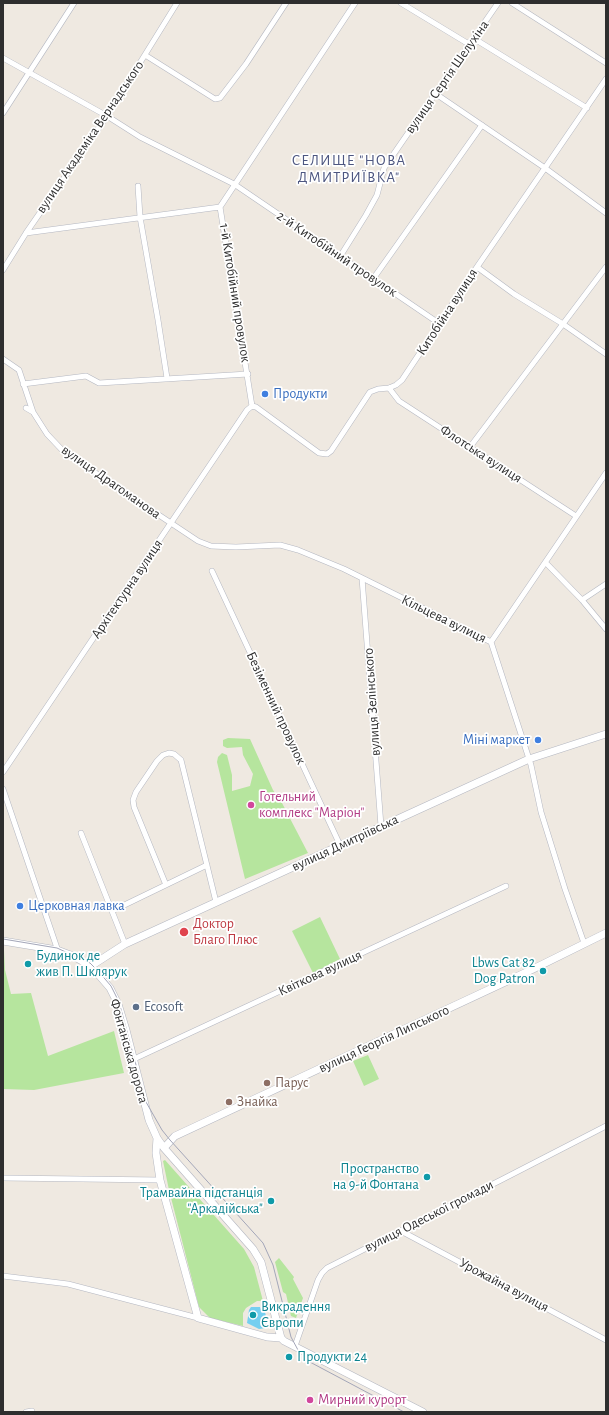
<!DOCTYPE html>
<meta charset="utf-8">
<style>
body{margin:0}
#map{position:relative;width:609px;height:1415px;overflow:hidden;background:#efe9e1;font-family:"Alegreya Sans",sans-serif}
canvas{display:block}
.frame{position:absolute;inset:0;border:4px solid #2e2e2e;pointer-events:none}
</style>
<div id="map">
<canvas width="609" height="1415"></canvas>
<div class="frame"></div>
</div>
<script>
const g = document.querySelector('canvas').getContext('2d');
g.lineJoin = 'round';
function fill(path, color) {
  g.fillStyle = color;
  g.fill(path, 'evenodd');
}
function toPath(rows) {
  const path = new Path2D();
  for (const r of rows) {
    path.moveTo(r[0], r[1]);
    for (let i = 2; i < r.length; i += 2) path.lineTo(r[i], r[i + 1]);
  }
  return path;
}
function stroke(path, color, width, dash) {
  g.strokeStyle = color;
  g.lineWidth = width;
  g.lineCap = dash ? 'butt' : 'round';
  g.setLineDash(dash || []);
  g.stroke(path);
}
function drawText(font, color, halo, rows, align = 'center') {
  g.font = font + ' "Alegreya Sans",sans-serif';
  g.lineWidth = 3.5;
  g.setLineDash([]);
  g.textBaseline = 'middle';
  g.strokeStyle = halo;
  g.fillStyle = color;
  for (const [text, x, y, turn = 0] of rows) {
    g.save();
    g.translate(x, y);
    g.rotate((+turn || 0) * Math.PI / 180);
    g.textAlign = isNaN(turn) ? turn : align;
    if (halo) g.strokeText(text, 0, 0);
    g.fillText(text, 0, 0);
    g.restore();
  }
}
fill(toPath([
 [228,738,250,739,273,790,282,803,308,853,245,879,217,762,218,757,222,753,227,755,232,775,232,791,250,786,253,774,243,755,242,747,227,748,223,746,223,740],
 [320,917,340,959,313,973,292,931],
 [3,950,4,950,5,970,11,994,31,993,48,1056,114,1031,124,1073,34,1090,3,1089],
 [368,1055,379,1079,364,1086,353,1061],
 [165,1160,244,1249,254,1267,263,1301,257,1301,246,1308,243,1313,243,1326,210,1318,199,1307,169,1190,163,1161],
 [279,1258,294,1277,293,1279,303,1298,296,1318,291,1316,286,1294,283,1292,275,1262]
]), '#b6e59e');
fill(toPath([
 [251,1307,260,1307,261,1310,265,1312,268,1325,265,1328,259,1329,247,1323,249,1310]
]), '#75cff0');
const street = toPath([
 [401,3,467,43,478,41,587,108],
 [512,3,606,63],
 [145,55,215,99,220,98,246,64,286,3],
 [3,58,107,116,140,137,234,184,440,324],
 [436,94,545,168,606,213],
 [3,113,74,3],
 [138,186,140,217,158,320,167,378],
 [26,233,220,207],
 [341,255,366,215,377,195,384,168,498,3],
 [477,267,514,294,563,324,606,354],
 [3,270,26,233,107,116,177,3],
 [373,279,482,125],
 [3,359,19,370,33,412,47,434,64,452,198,541,211,546,236,547,280,545,298,550,344,569,491,642,531,765,541,812,565,889,584,943],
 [23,384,86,376,99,383,248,374],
 [389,388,399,401,576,516],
 [252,406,256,407,319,453,327,454,331,451,370,392,378,389,389,388,396,385,402,380,477,267,606,79],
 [252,406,220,207,355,3],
 [26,408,33,412],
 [470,447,606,267],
 [546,563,582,600,606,629],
 [212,571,340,845],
 [362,578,381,826],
 [582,600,606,584],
 [491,642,606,473],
 [3,772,247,410,252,406],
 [3,789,57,948,57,950],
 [81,833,125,944],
 [166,885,134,807,133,800,136,792,157,761,163,755,169,753,174,754,181,760,216,902],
 [112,911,207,865],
 [134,1059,506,886],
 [3,1178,160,1180],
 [401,1231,606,1340],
 [3,1276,68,1284,198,1318],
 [295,1346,318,1280,322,1273,327,1268,501,1180,606,1126],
 [26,1412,32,1411]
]);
const secondary = toPath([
 [3,941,57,950,73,956,91,966,110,988,118,1004,126,1030,149,1120,157,1138,164,1148,253,1249,261,1262,281,1338],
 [91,966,125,944,529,759,606,734],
 [157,1138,156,1153,160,1180,198,1318,267,1337,281,1338,284,1341,423,1412],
 [164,1148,175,1136,533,969,606,933]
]);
stroke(street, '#b4b7c1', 6);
stroke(secondary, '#b4b7c1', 8);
stroke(street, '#fff', 5);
stroke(secondary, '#fff', 7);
stroke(toPath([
 [3,939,57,948,90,963,99,972,111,986,119,1002,146,1102,162,1130,170,1140,263,1243,273,1265,291,1337,298,1350,308,1361,404,1412]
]), '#a3a6b8', 1);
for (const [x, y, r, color] of [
 [265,394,4,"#3f7fe0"],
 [538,740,4,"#3f7fe0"],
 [251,805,4,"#d1479c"],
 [20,906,4,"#3f7fe0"],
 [184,932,5,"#e0444e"],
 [28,964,4,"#0f9aa8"],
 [543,971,4,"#0f9aa8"],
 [136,1007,4,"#5c6f8a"],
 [267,1083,4,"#8d6e63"],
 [229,1102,4,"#8d6e63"],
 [427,1177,4,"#0f9aa8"],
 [271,1201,4,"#0f9aa8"],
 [253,1315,4,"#0f9aa8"],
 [289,1357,4,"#0f9aa8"],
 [310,1400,4,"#d1479c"]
]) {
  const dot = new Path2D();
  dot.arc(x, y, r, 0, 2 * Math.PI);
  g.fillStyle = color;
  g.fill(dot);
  stroke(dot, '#fff', 1.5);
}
drawText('14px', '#2e2e2e', '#fff', [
 ["вулиця Сергія Шелухіна",447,77,-55],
 ["вулиця Академіка Вернадського",90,137,-56],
 ["2-й Китобійний провулок",337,254,34],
 ["1-й Китобійний провулок",235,293,81],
 ["Китобійна вулиця",447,312,-57],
 ["Флотська вулиця",481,454,33],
 ["вулиця Драгоманова",111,482,35],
 ["Архітектурна вулиця",127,589,-56],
 ["Кільцева вулиця",444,619,26],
 ["вулиця Зелінського",372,702,-94],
 ["Безіменний провулок",276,708,65],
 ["вулиця Дмитріївська",345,843,-25],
 ["Квіткова вулиця",320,973,-25],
 ["вулиця Георгія Липського",384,1039,-25],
 ["Фонтанська дорога",129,1051,74],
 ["вулиця Одеської громади",429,1216,-27],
 ["Урожайна вулиця",504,1285,28]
]);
drawText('14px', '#366cbe', '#fff', [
 ["Продукти",273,394],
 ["Міні маркет",530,740,"right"],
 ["Церковная лавка",28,906]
], 'left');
drawText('14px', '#b23c85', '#fff', [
 ["Готельний",259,797],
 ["комплекс \"Маріон\"",259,813],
 ["Мирний курорт",318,1400]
], 'left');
drawText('14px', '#be3a42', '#fff', [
 ["Доктор",193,924],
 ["Благо Плюс",193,940]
], 'left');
drawText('14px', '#0d838f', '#fff', [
 ["Будинок де",36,956],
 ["жив П. Шклярук",36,972],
 ["Lbws Cat 82",535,963,"right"],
 ["Dog Patron",535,979,"right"],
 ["Пространство",419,1169,"right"],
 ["на 9-й Фонтана",419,1185,"right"],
 ["Трамвайна підстанція",263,1193,"right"],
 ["\"Аркадійська\"",263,1209,"right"],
 ["Викрадення",261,1307],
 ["Європи",261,1323],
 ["Продукти 24",297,1357]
], 'left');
drawText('14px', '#4e5e75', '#fff', [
 ["Ecosoft",144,1007]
], 'left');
drawText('14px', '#785e54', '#fff', [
 ["Парус",275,1083],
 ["Знайка",237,1102]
], 'left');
g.letterSpacing = '1px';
drawText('15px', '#4d5680', '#fff', [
 ["СЕЛИЩЕ \"НОВА",349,160],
 ["ДМИТРИЇВКА\"",349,177]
]);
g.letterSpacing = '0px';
</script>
